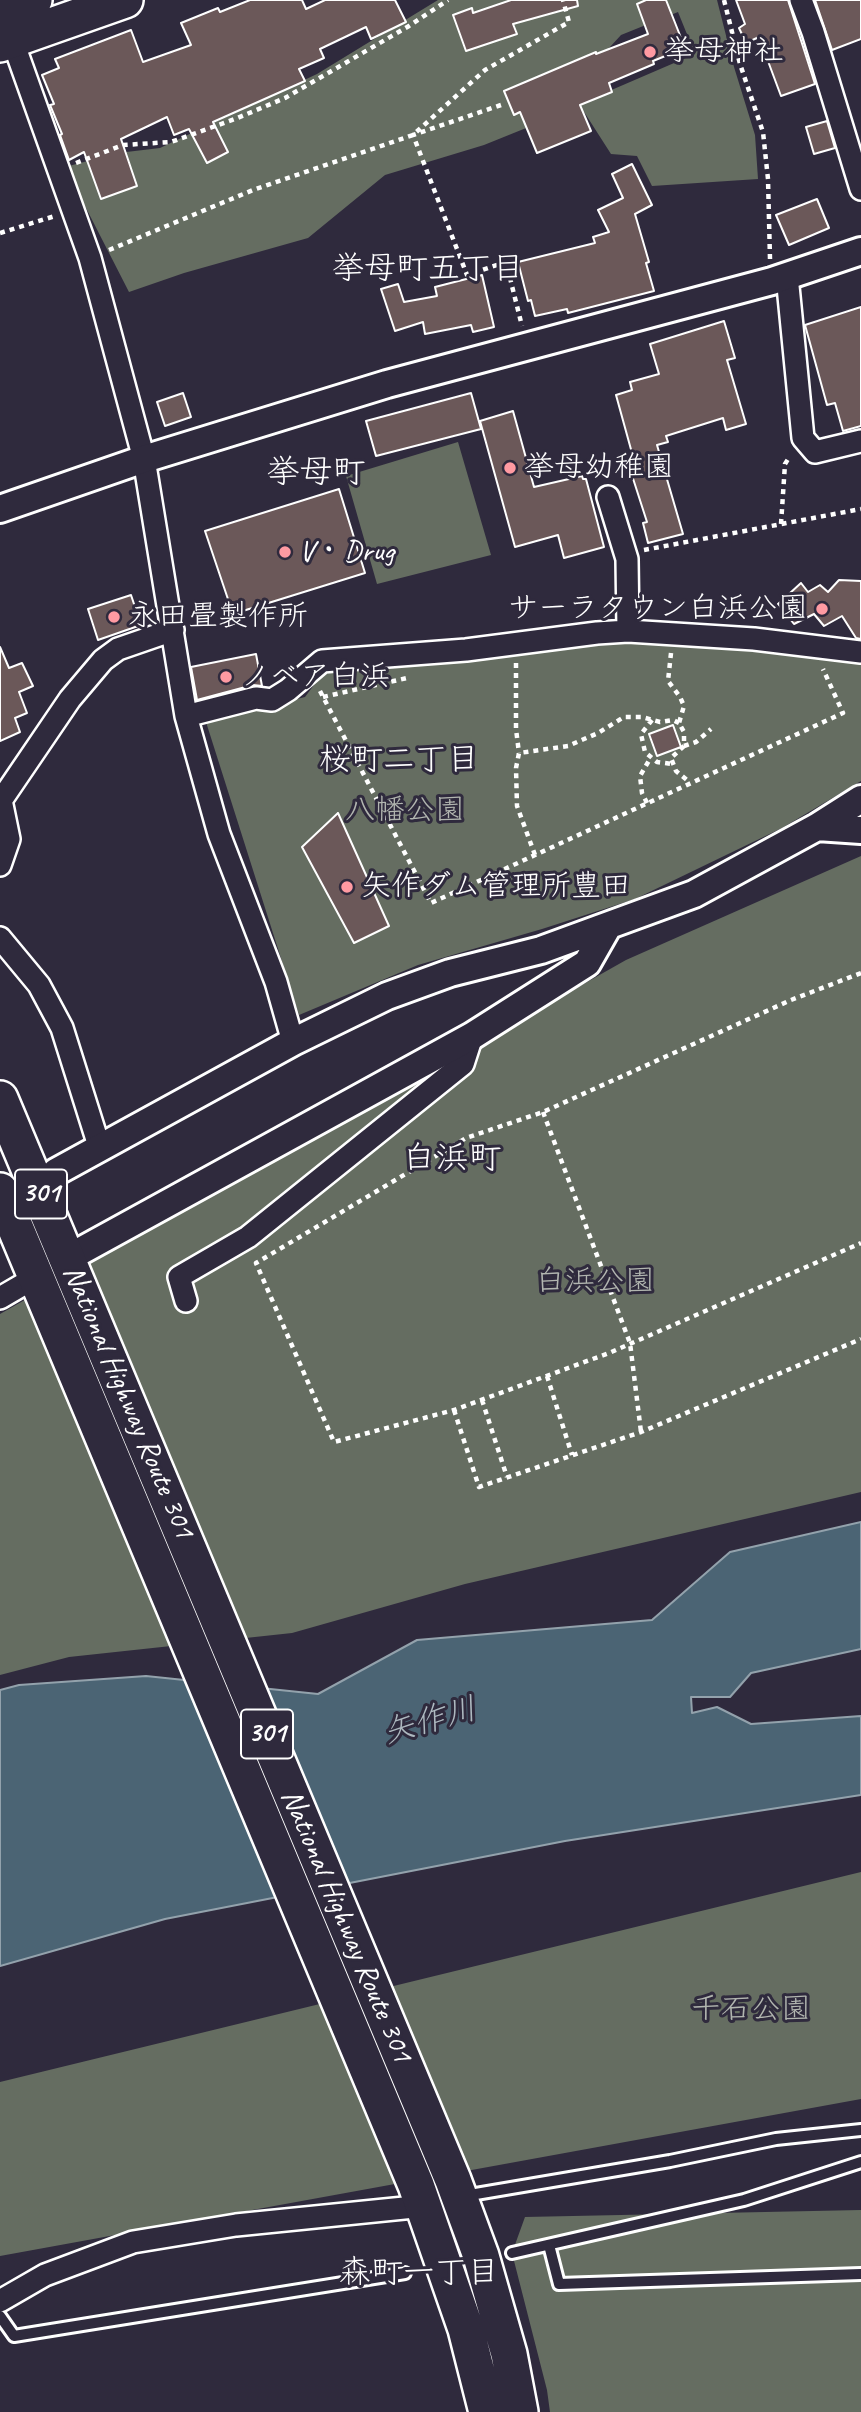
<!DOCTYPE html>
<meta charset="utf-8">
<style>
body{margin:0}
canvas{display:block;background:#2f2a3d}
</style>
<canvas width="861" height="2412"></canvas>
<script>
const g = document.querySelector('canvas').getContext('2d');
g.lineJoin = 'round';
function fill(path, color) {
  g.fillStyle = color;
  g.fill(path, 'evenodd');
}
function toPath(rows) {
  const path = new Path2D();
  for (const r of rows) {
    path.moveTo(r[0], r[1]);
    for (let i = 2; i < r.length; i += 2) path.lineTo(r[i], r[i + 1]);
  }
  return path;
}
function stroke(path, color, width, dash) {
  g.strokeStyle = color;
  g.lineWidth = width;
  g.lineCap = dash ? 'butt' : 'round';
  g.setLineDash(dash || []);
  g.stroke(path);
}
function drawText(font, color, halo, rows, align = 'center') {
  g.font = font + ' Caveat,"Klee One",sans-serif';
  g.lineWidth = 6;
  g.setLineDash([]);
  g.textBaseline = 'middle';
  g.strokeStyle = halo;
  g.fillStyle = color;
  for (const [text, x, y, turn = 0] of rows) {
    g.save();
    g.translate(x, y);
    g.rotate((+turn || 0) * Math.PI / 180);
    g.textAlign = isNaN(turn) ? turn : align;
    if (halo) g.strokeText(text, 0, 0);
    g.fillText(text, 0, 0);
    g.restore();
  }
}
fill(toPath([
 [438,0,717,0,734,67,755,135,758,179,652,186,637,156,611,154,579,104,695,54,678,12,621,35,541,122,484,145,385,175,308,238,184,273,129,292,65,167,118,153,160,148,317,74],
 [458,442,491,555,377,584,346,476],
 [515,637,666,641,861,660,861,781,782,828,635,899,542,929,418,965,299,1015,206,722,305,697,325,670],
 [861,856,861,1492,465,1584,292,1633,69,1657,0,1675,0,1314,626,960],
 [861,1872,861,2099,0,2256,0,2082],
 [861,2210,861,2412,550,2412,547,2390,512,2253,525,2217]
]), '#656d61');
const water = toPath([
 [861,1522,861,1649,751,1673,730,1697,691,1697,692,1713,717,1707,751,1724,861,1716,861,1795,565,1841,165,1919,0,1966,0,1690,19,1685,146,1676,318,1694,417,1640,652,1620,730,1552,861,1522]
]);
fill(water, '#4b6474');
stroke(water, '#93a2ac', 2);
const building = toPath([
 [250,0,302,0,306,9,325,0,395,0,406,22,371,39,366,27,320,49,324,58,299,69,305,81,213,122,228,152,207,163,189,129,174,135,167,117,121,139,137,186,101,199,84,152,69,160,60,135,62,134,50,105,54,104,42,75,59,68,55,59,131,30,143,62,191,45,181,23,218,8,220,12,250,0],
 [511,0,577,0,578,6,513,24,517,34,466,51,453,15,472,8,473,13,511,0],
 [646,0,666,0,685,48,653,61,654,64,609,83,612,92,580,105,591,131,537,153,520,112,514,115,504,91,596,52,596,54,648,34,637,4,646,0],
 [736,0,788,0,815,84,781,96,759,37,746,43,739,28,745,24,736,0],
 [815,0,861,0,861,39,832,50,815,0],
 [827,121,835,148,814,154,806,127,827,121],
 [632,164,652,205,635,214,649,262,646,263,654,291,568,313,567,309,535,316,531,300,528,301,518,262,595,243,593,237,609,232,598,210,623,198,612,174,632,164],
 [817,199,829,228,789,245,776,215,817,199],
 [482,275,494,327,473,332,471,325,425,334,423,322,395,331,381,289,398,284,404,302,437,296,435,287,482,275],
 [861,307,861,426,843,431,835,403,827,405,805,325,861,307],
 [724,321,735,358,727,360,746,424,726,430,723,418,666,436,668,442,657,445,683,534,648,543,643,523,647,522,629,466,635,464,616,395,632,390,630,382,659,374,650,344,724,321],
 [183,393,191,417,165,426,157,402,183,393],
 [471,393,481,429,376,456,366,421,471,393],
 [513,411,534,487,582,476,583,479,586,479,604,547,564,558,558,535,515,547,480,421,513,411],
 [339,489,365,573,233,614,205,531,339,489],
 [839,580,861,581,861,639,856,638,842,616,824,626,814,614,794,624,778,604,801,583,808,592,820,585,828,592,839,580],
 [131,595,141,625,98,640,88,609,131,595],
 [0,647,9,668,22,663,33,686,19,692,27,713,15,718,20,732,0,741,0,647],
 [256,654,262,686,253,685,197,700,191,667,256,654],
 [673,725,681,747,657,756,649,734,673,725],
 [338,813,389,926,354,943,302,847,338,813]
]);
fill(building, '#6b5859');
stroke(building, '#fff', 2);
const service = toPath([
 [464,2196,670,2161,776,2139,861,2130],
 [549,2245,559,2284,861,2274],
 [512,2253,744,2200,861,2162],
 [0,2316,14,2336,405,2273]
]);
const minor = toPath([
 [801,0,813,32,861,189],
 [12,39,90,258,144,459,186,716,219,834,276,982,293,1042],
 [787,276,803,438,815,452,861,441],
 [608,497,627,559,628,631],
 [186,716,256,698,272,700,288,690,322,661,466,650,597,633,628,631,754,639,861,652],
 [0,795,9,839,0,865],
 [0,802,70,699,103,660,118,649,173,630],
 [0,938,39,985,62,1028,100,1149],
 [0,1298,36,1277],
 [186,1301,179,1277,248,1237,463,1064,472,1036],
 [0,2301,45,2275,133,2242,236,2225,424,2206]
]);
const tertiary = toPath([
 [0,509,144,459,387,384,772,281,861,251],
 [817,827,861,830],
 [56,1172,293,1042,387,996,450,973,541,950,694,894,817,827,861,799],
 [68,1258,472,1036,587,963,607,928]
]);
const trunk = toPath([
 [0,4,12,39],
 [0,11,34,0],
 [0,44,125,0],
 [0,1099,453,2180,481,2256,509,2354,520,2412],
 [0,1191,416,2185,466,2329,487,2412]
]);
stroke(service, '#fff', 16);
stroke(minor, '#fff', 26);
stroke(tertiary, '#fff', 32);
stroke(trunk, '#fff', 40);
stroke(toPath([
 [724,0,740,64,763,132,768,179,770,259],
 [501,105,413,135,467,275,506,262,522,326],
 [76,163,123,145,171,142,235,119,285,98,409,26,448,0],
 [0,233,55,216],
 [109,250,253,190,413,135,485,70,569,22,563,0],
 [781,524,785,464,790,456],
 [644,550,861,509],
 [671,653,668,681,680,697,684,706,679,723,684,732,684,746,696,742,711,729],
 [516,663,516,729,519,753],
 [320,691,431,903,843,713,823,669],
 [323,697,407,678],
 [652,720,641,734,645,752,657,762,672,764],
 [684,746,671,758,676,771,687,780],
 [647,803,642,793,640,776,651,757],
 [535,855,517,806,516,768,519,753,568,746,598,733,624,717,642,717,660,722,673,720,679,723],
 [861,973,791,1000,543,1112,466,1138,256,1263,334,1442,454,1410,609,1353,861,1243],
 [543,1112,630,1343,641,1432],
 [547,1376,572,1455],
 [482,1400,507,1477],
 [454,1410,479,1487,641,1432,861,1339]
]), '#fff', 4.5, [5, 5]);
stroke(service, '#2f2a3d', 10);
stroke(minor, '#2f2a3d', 21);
stroke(tertiary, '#2f2a3d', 26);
stroke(trunk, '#2f2a3d', 35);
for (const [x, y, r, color] of [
 [650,52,7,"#ff9aa2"],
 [510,468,7,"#ff9aa2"],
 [285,552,7,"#ff9aa2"],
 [822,609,7,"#ff9aa2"],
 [114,617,7,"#ff9aa2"],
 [226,677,7,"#ff9aa2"],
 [347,887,7,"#ff9aa2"]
]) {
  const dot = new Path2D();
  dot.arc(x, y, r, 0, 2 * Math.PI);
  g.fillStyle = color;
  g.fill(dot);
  stroke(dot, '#2f2a3d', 2.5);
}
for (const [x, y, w] of [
 [41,1194,52],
 [267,1734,52]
]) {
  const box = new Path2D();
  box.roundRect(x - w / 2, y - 24.5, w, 49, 5);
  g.fillStyle = '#2f2a3d';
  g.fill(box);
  stroke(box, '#fff', 2);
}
drawText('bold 28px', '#fff', null, [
 ["301",41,1194],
 ["301",267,1734]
]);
drawText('30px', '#fff', '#2f2a3d', [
 ["挙母神社",664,52],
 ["挙母幼稚園",524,468],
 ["V・Drug",299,552],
 ["サーラタウン白浜公園",808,609,"right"],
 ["永田畳製作所",128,617],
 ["ノベア白浜",240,677],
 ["矢作ダム管理所豊田",361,887]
], 'left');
drawText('30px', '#b2b6b0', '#2f2a3d', [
 ["八幡公園",405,811],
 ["白浜公園",595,1282],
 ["千石公園",751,2010]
]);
drawText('30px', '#fff', '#2f2a3d', [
 ["National Highway Route 301",128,1402,67],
 ["National Highway Route 301",346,1926,67]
]);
drawText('32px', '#fff', '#2f2a3d', [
 ["挙母町五丁目",428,270],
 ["桜町二丁目",399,761],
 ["森町一丁目",419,2274]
]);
drawText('italic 32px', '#aeb9c0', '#2f2a3d', [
 ["矢作川",430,1722,-16]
]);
drawText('33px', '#fff', '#2f2a3d', [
 ["挙母町",316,473],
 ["白浜町",452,1159]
]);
</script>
